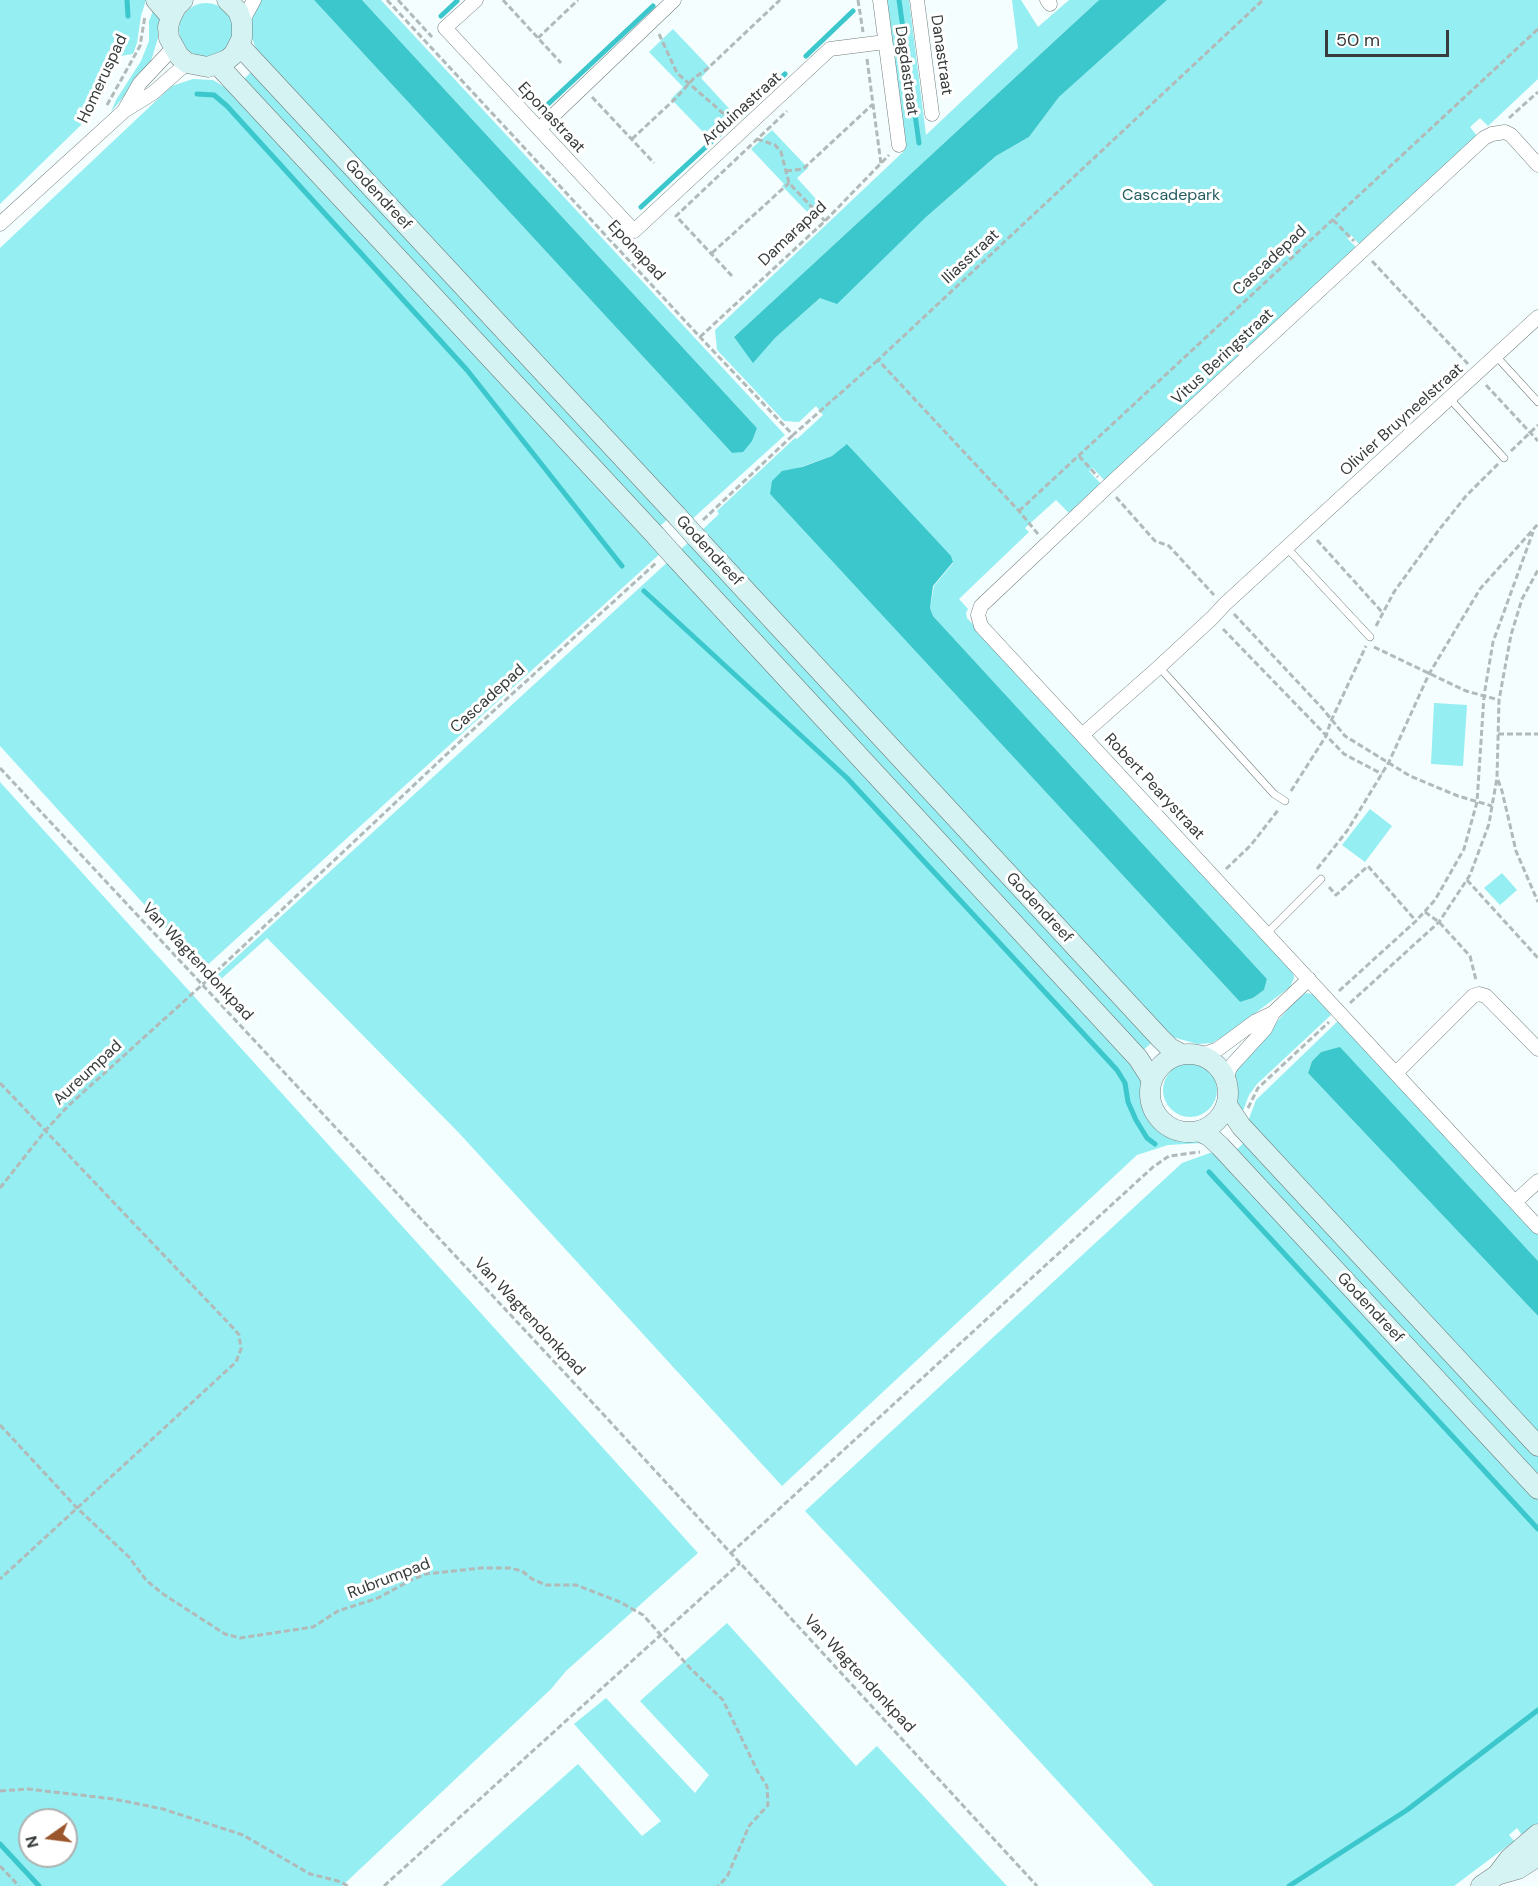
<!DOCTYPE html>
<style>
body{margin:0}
#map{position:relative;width:1538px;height:1886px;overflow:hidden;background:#f4fefe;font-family:"DM Sans",sans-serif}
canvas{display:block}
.north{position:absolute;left:18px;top:1808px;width:60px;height:60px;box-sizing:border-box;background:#fff;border:2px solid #afb1b1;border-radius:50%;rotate:256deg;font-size:16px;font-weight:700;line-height:24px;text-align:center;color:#373b3b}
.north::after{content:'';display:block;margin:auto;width:21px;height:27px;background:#9c562d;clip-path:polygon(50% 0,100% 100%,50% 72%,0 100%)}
.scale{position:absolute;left:1325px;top:30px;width:124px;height:27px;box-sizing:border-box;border:3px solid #373b3b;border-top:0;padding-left:8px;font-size:18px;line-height:21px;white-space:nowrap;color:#373b3b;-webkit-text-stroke:4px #fff;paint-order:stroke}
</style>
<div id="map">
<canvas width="1538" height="1886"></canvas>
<div class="north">N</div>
<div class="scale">50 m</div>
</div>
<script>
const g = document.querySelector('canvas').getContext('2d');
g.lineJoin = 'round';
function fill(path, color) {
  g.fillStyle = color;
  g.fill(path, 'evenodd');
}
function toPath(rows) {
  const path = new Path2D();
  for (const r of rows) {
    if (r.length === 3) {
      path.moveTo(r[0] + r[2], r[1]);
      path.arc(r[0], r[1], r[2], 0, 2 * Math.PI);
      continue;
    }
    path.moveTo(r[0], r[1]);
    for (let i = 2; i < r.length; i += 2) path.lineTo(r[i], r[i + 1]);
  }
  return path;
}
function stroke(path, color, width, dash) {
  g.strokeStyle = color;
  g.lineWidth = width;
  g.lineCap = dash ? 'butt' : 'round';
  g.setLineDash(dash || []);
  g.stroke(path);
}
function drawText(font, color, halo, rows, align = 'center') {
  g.font = font + ' "DM Sans",sans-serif';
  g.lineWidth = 6;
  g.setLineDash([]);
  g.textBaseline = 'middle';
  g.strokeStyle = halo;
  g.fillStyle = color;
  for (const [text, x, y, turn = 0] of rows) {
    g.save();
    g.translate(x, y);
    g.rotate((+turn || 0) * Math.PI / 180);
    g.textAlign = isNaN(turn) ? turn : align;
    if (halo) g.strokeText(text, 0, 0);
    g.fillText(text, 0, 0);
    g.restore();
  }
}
fill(toPath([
 [0,0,146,0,141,16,137,43,133,54,107,58,81,125,0,204],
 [260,0,314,0,732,453,743,451,757,428,362,0,381,0,785,435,690,521,259,57,252,38,251,21,253,10],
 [885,0,909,0,926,135,1018,48,1012,0,1021,0,1038,27,1069,0,1099,0,734,337,753,362,775,338,820,298,925,218,996,156,1029,137,1059,97,1167,0,1538,0,1538,79,1488,126,1480,118,1470,127,1477,136,1360,245,1351,235,1347,238,1357,248,1105,481,1093,468,1089,471,1102,485,1070,514,1056,500,1025,528,1029,532,959,599,968,609,966,613,967,618,1293,972,1294,978,1290,987,1226,1035,1212,1043,1197,1044,1169,1036,699,533,719,514,717,511,795,438,797,439,823,415,816,406,799,422,784,421,717,350,715,330,904,151],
 [848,445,953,563,934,586,930,608,933,616,1267,979,1264,990,1253,998,1240,1002,770,494,795,469,832,456],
 [206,30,27],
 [155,6,160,21,158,38,151,61,135,83,111,112,116,100,141,61,149,41,149,21],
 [673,29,710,68,701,78,735,115,709,138,671,99,683,87,649,52],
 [255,68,671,516,656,530,241,82],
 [193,79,213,80,231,91,663,551,203,969,0,746,0,248,160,97,172,86],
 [772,130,808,168,797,178,826,210,815,220,782,186,784,184,751,149],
 [692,539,1156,1039,1141,1052,677,553],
 [671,559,1143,1076,1142,1093,1145,1105,1155,1124,1163,1131,1174,1136,1194,1139,1202,1143,1168,1145,1137,1155,782,1486,460,1134,267,938,220,980,216,976],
 [1434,703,1467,705,1463,766,1431,764],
 [0,782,698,1553,566,1671,551,1689,342,1886,0,1886],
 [30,1820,66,1820,66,1856,30,1856],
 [1370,809,1392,826,1365,862,1342,845],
 [1502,873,1517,890,1500,905,1484,888],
 [1306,993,1317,995,1331,1015,1257,1084,1249,1095,1243,1111,1235,1100,1235,1073,1240,1063,1297,999],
 [1339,1020,1538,1233,1538,1261,1340,1048,1321,1052,1312,1061,1308,1073,1538,1316,1538,1437,1247,1124,1256,1100],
 [1190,1090,27],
 [1248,1139,1538,1451,1538,1480,1234,1152],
 [1218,1150,1538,1493,1538,1823,1522,1835,1517,1828,1509,1835,1514,1841,1454,1886,1154,1886,974,1690,805,1511,1182,1163],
 [727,1623,856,1766,877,1746,1007,1886,441,1886,578,1764,642,1836,661,1821,574,1724,606,1698,695,1793,709,1775,640,1701]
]), '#95eef1');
fill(toPath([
 [314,0,362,0,757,428,752,441,743,452,732,453],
 [1099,0,1167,0,1059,97,1029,137,996,156,925,218,837,304,820,298,775,338,753,363,734,337],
 [847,444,951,556,953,562,933,586,930,608,933,616,1267,979,1264,990,1253,998,1240,1002,770,494,772,481,782,471,802,467,832,456],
 [1340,1047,1538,1261,1538,1316,1308,1073,1312,1061,1321,1052]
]), '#3bc7cc');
stroke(toPath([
 [127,0,128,16],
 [899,0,919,143],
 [441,16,457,1],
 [806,56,853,11],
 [197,94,214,95,227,106,467,370,622,566],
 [546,106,653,6],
 [741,116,785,74],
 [641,207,722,132],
 [644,591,847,778,1117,1070,1125,1083,1128,1102,1136,1120,1147,1138,1155,1144],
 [1209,1172,1538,1529],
 [0,1844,39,1886],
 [1289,1886,1407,1810,1538,1710]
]), '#3bc7cc', 5);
const lane = toPath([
 [1496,356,1538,402],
 [1450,399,1504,458],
 [1286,547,1370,637],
 [1159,667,1274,794,1285,801],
 [1266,934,1321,879]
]);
const street = toPath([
 [476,0,445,28,634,231,830,49,885,42],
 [880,0,899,145],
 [917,0,932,114],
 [1047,0,1050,4],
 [242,22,254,0],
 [125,109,140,83,173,48],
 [539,129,674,0],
 [1538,165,1511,135,1505,132,1492,134,1484,138,1107,487,981,606,978,615,981,626,1538,1227],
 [0,224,124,111,153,93,187,63],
 [1082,735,1159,667,1212,618,1225,604,1538,317],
 [1201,1055,1218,1049,1256,1021,1273,1013],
 [1396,1073,1473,996,1479,994,1486,996,1538,1049],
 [1227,1081,1229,1070,1232,1065,1265,1029,1273,1013,1309,979],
 [1515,1202,1538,1181]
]);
const secondary = toPath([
 [156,0,171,17],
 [183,0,176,7,171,17,168,27,169,38,179,56,187,63,208,67,227,60,234,54,242,38,242,22,238,11,227,0],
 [239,45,678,517],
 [218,65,657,537],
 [695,536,1160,1038,1170,1048,1181,1054],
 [673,555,1138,1058,1152,1080],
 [1189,1093,39],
 [1227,1105,1241,1126,1538,1446],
 [1198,1131,1209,1136,1220,1146,1538,1489],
 [1497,1875,1518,1869,1538,1856],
 [1481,1886,1497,1875,1510,1858,1538,1834]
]);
stroke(lane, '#737c7c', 8);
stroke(street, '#737c7c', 15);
stroke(secondary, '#737c7c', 21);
stroke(toPath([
 [387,0,700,337,793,435,878,360],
 [398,0,432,37],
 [503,0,561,63],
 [858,0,863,32],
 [659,34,677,73,732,121],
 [538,38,578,0],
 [867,59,881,164],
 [592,97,654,163],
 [107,105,140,46,145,16],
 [1509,118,1538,92],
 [632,139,676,98,694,78,707,69,780,0],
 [757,139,775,145,781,152,789,183,825,221],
 [786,171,803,169,873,104],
 [1333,220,1354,241],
 [712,253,789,183],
 [1372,261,1468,364],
 [732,276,676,216,787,111],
 [700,337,825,221,889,155],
 [1486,385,1538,441],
 [1511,451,1538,425],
 [1079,456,1098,477],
 [1116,497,1155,541,1169,546,1214,595],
 [1019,511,1538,29],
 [703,520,793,435],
 [1038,534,1019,511,878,360,1263,0],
 [1317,540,1382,612],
 [1234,614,1322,708,1345,736,1410,776,1458,796,1492,806],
 [1376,626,1394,592,1438,531,1466,496,1498,464],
 [1223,629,1344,754,1382,774],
 [1374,647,1466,691,1499,700],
 [1498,734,1538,734],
 [0,768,603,1414,1037,1886],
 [1498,780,1502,791,1516,851,1538,902],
 [1291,791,1326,736,1331,721,1366,646],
 [1226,869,1251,845,1279,809],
 [1317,869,1347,831,1389,762,1429,674,1480,589,1538,524],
 [1467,880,1538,958],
 [1329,887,1336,895,1368,866,1416,921],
 [1425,912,1439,922,1470,956,1476,980],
 [1339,991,1416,921,1435,900,1464,849,1477,802,1484,696,1493,642,1533,532],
 [1350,1003,1439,922,1470,875,1489,824,1492,806,1497,778,1499,700,1511,635,1522,599,1538,570],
 [0,1083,235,1330,239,1335,241,1349,236,1362,0,1579],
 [1248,1108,1258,1088,1329,1022],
 [0,1188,45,1131,68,1106,202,985,466,736,656,563],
 [0,1425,77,1508,129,1557,146,1580,163,1594,225,1634,240,1638,313,1627,338,1611,378,1598,411,1580,426,1574,481,1568,510,1568,522,1571,532,1579,546,1585,576,1585,620,1602,643,1615,690,1668,723,1700,758,1772,767,1786,768,1805,749,1826,727,1877,718,1886],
 [731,1553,1153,1167,1169,1156,1200,1152],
 [0,1791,28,1789,114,1799,163,1809,243,1835,310,1874,338,1881,348,1886],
 [0,1866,19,1886],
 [384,1886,740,1563]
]), '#b1b9b9', 3, [6, 3]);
stroke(lane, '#fff', 7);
stroke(street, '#fff', 14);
stroke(secondary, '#d6f3f4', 20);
const secondaryBridge = toPath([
 [678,517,695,536],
 [657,537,673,555]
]);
stroke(secondaryBridge, '#737c7c', 21, []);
stroke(secondaryBridge, '#d6f3f4', 20);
drawText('16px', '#373b3b', '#fff', [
 ["Danastraat",941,55,82],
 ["Dagdastraat",906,71,82],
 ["Homeruspad",103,79,-65],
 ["Arduinastraat",742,109,-42],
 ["Eponastraat",551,118,47],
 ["Godendreef",378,195,47],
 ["Damarapad",793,234,-43],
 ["Eponapad",636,251,47],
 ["Iliasstraat",971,257,-43],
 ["Cascadepad",1270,261,-43],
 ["Vitus Beringstraat",1223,357,-43],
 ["Olivier Bruyneelstraat",1402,420,-42],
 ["Godendreef",709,551,47],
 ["Cascadepad",488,699,-42],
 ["Robert Pearystraat",1154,787,47],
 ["Godendreef",1039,908,47],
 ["Van Wagtendonkpad",197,962,47],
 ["Aureumpad",88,1073,-43],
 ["Godendreef",1370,1308,47],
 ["Van Wagtendonkpad",529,1317,47],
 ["Rubrumpad",389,1579,-21],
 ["Van Wagtendonkpad",859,1674,47]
]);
drawText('16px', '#255d5f', '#fff', [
 ["Cascadepark",1171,196]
]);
</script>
